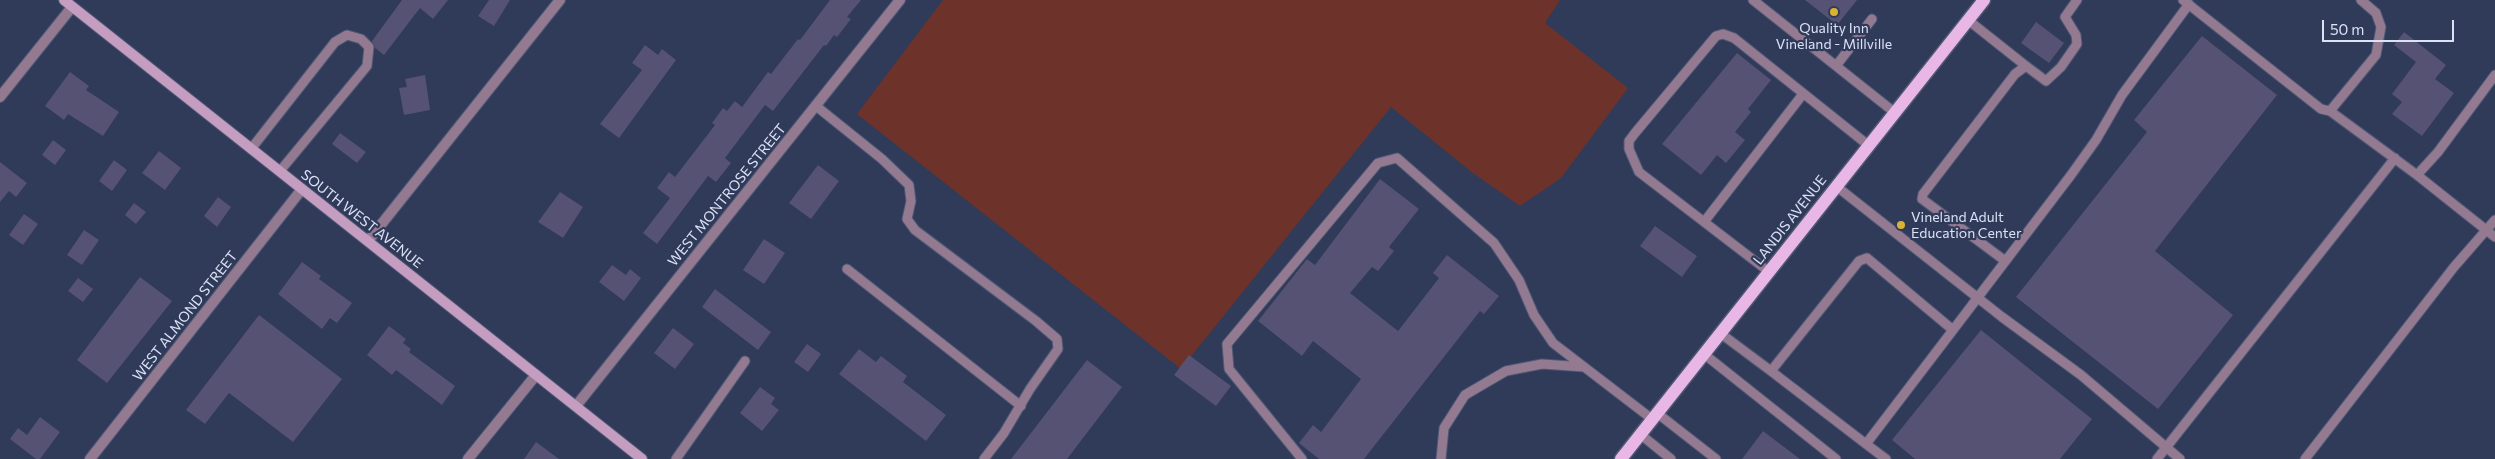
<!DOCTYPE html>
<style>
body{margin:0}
#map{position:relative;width:2495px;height:459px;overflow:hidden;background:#303a59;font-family:Commissioner,sans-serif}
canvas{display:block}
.scale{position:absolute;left:2322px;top:20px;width:132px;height:22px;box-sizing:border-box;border:2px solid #dbe2f6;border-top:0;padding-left:6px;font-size:15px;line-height:18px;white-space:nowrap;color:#dbe2f6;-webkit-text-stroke:4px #303a59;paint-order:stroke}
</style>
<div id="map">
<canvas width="2495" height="459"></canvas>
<div class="scale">50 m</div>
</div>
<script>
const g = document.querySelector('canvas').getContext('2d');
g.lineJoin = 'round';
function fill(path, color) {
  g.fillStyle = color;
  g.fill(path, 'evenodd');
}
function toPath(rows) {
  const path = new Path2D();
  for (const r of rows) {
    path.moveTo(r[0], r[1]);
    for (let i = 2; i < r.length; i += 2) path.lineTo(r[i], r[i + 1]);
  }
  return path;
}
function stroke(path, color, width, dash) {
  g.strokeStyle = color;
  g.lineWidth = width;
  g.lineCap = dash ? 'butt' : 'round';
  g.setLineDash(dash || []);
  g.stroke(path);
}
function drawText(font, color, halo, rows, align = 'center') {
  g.font = font + ' Commissioner,sans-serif';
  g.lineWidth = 4.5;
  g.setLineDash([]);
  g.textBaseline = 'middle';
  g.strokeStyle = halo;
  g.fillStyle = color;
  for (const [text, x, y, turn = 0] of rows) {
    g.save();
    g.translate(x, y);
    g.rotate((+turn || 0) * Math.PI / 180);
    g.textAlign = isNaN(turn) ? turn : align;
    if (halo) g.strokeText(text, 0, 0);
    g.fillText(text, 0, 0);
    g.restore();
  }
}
fill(toPath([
 [943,0,1560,0,1545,23,1628,88,1561,178,1520,206,1473,173,1391,107,1181,369,857,114]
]), '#6d332b');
fill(toPath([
 [402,0,448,0,433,19,420,8,384,55,375,48,372,41],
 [489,0,510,0,494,26,478,16],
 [830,0,861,0,847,17,851,19,837,37,834,35,826,46,824,45,773,111,765,105,725,158,731,163,716,182,708,176,657,244,643,233,670,198,657,188,669,172,675,177,715,125,712,123,723,108,727,111,735,101,742,107,768,72,771,74,798,39,800,40],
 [1805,0,1857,0,1837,25],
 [2036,22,2064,43,2049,63,2021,43],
 [2404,32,2446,65,2435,79,2454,93,2422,136,2392,114,2402,102,2392,94,2416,62,2394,45],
 [2202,36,2277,95,2155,251,2233,315,2158,409,2016,297,2147,132,2134,120],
 [645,45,658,55,662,49,676,60,619,138,600,124,642,70,632,63],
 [1737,53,1771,80,1748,109,1751,112,1735,132,1745,140,1726,163,1717,155,1701,175,1662,144],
 [70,72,89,86,86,90,119,112,103,136,68,114,64,120,45,106],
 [425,75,430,110,404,115,399,88,407,87,405,79],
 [340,133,366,152,357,163,332,144],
 [53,140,66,150,55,165,42,155],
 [159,151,181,168,165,190,142,173],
 [114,160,127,170,112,191,99,181],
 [0,162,27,183,16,197,9,191,0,202],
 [818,165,839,181,811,219,789,203],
 [1380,179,1419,209,1389,247,1394,251,1378,271,1372,267,1350,293,1398,331,1439,278,1433,273,1447,255,1499,296,1484,314,1480,311,1364,459,1319,459,1299,443,1313,425,1321,432,1361,379,1313,341,1302,356,1258,321,1307,259,1315,265],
 [560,192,583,207,563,238,538,222],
 [218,197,231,207,217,227,204,216],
 [134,203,146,212,136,224,125,215],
 [24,214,38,224,23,245,9,235],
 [1655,226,1697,256,1682,277,1640,246],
 [84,230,99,240,82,265,67,255],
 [764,239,785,253,764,284,743,270],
 [302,262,321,276,319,279,352,303,337,323,330,318,322,329,278,294],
 [612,265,626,275,630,269,641,278,624,301,599,282],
 [140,277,172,301,107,383,77,360],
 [78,278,93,289,83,302,68,291],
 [715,289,771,332,758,350,702,307],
 [259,315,342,379,293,442,229,393,205,424,186,410],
 [389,326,406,339,403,343,411,349,409,352,455,386,442,405,396,370,392,375,367,355],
 [673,328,694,344,675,369,654,353],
 [1981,330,2092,419,2060,459,1915,459,1892,440],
 [807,344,821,354,808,372,794,362],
 [859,349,876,362,881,356,907,376,903,382,946,415,926,441,839,374],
 [1189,355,1231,386,1216,406,1174,375],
 [1087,360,1122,387,1067,459,1011,459],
 [760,387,775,398,771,404,779,410,762,431,740,413],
 [40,417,60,432,40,459,36,459,10,439,18,428,27,435],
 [1763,431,1800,459,1742,459],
 [536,442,559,459,524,459]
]), '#565274');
const lane = toPath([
 [1753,0,1894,112],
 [2183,0,2321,109,2330,111,2417,175,2438,152,2495,75],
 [1968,20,2026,66],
 [1836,66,1872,19],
 [816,106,882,159,909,185,911,201,907,219,915,230,1036,321,1057,339,1058,349,1030,389,1004,433,984,459],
 [2330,111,2376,55,2381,27,2376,13,2361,0],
 [251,149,335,42,347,35,361,39,369,47,367,66,280,171],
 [2417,175,2495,237],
 [1836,186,2002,317,2081,375,2180,459],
 [1704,222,1803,94],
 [2004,260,1922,199,1923,194,2015,74,2026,66,2046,81,2061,67,2077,44,2076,35,2065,17,2077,0],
 [847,269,1021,406],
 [1768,271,1639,172,1629,149,1629,141,1635,133,1716,36,1723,34,1734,38,1868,145],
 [1953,330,2071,175,2096,140,2122,95,2189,4],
 [1720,333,1771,371],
 [1704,354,1836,459],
 [1657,413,1716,459],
 [1640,434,1671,459],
 [1866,444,1953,330,1867,258,1859,261,1771,371,1780,378,1866,444,1886,459],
 [676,459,745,361],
 [1302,459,1229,369,1227,344,1378,163,1397,158,1494,243,1519,280,1534,315,1553,343,1652,419],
 [1441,459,1444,428,1465,395,1506,371,1542,364,1584,367],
 [2157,459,2395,158],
 [2305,459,2454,267,2495,220]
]);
const street = toPath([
 [0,97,72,7],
 [368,241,560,0],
 [576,406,900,0],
 [90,459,302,189],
 [468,459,536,375]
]);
const secondary = toPath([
 [64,0,642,459]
]);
const primary = toPath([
 [1621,459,1984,0]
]);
stroke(lane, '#4f5875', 11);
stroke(street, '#4f5875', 12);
stroke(secondary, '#4f5875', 12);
stroke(primary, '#4f5875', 15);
stroke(lane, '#937a91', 9);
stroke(street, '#937a91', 10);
stroke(secondary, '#c49dc0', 10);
stroke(primary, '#e9b7e5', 12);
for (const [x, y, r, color] of [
 [1834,12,5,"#dcb233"],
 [1901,225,5,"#dcb233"]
]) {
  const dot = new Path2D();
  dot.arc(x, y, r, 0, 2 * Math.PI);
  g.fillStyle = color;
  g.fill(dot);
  stroke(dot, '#303a59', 2);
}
drawText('14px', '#dbe2f6', '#303a59', [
 ["Quality Inn",1834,28],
 ["Vineland - Millville",1834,44],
 ["Vineland Adult",1911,217,"left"],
 ["Education Center",1911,233,"left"]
]);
drawText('14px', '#dbe2f6', '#303a59', [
 ["WEST MONTROSE STREET",727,195,-51],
 ["SOUTH WEST AVENUE",362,219,38],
 ["LANDIS AVENUE",1790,220,-52],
 ["WEST ALMOND STREET",185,316,-52]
]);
</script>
